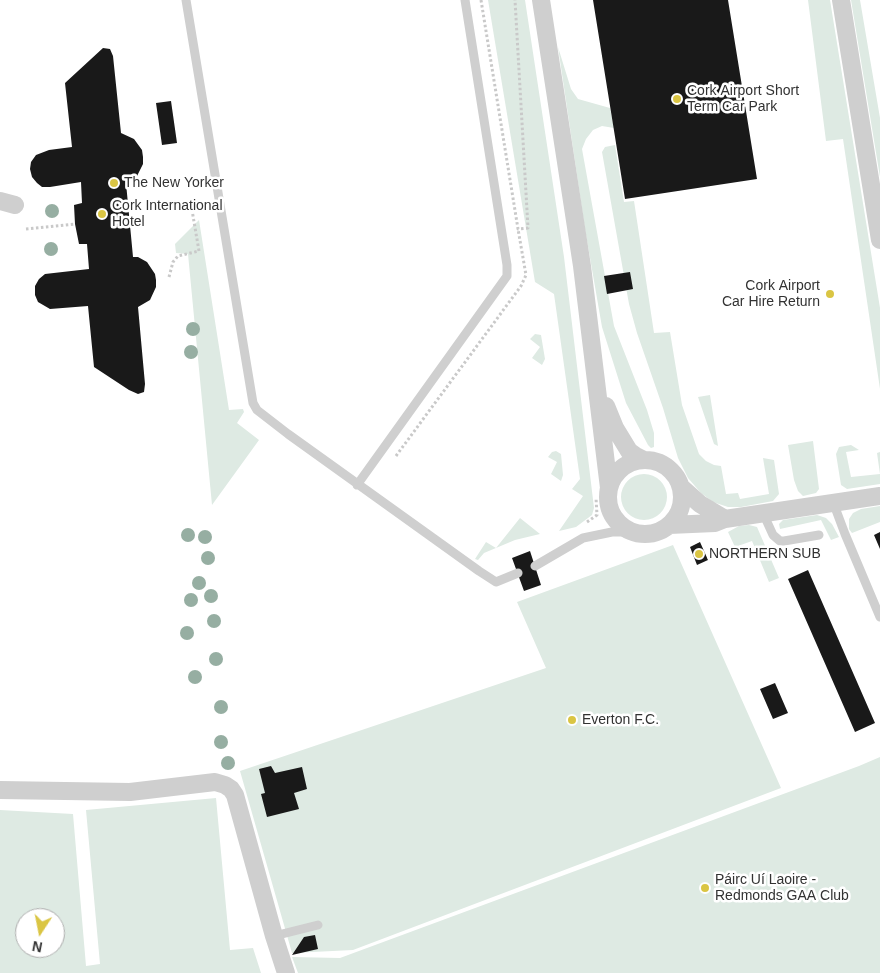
<!DOCTYPE html>
<meta charset="utf-8">
<style>
body{margin:0}
#map{position:relative;width:880px;height:973px;overflow:hidden;background:#fff;font-family:Arial,sans-serif}
canvas{display:block}
.north{position:absolute;left:15px;top:908px;width:50px;height:50px;box-sizing:border-box;background:#fff;border:1px solid #adadad;border-radius:50%;rotate:191deg;font-size:14px;font-weight:700;line-height:20px;text-align:center;color:#323232}
.north::after{content:'';display:block;margin:auto;width:18px;height:22px;background:#dac543;clip-path:polygon(50% 0,100% 100%,50% 72%,0 100%)}
</style>
<div id="map">
<canvas width="880" height="973"></canvas>
<div class="north">N</div>
</div>
<script>
const g = document.querySelector('canvas').getContext('2d');
g.lineJoin = 'round';
function fill(path, color) {
  g.fillStyle = color;
  g.fill(path, 'evenodd');
}
function toPath(rows) {
  const path = new Path2D();
  for (const r of rows) {
    if (r.length === 3) {
      path.moveTo(r[0] + r[2], r[1]);
      path.arc(r[0], r[1], r[2], 0, 2 * Math.PI);
      continue;
    }
    path.moveTo(r[0], r[1]);
    for (let i = 2; i < r.length; i += 2) path.lineTo(r[i], r[i + 1]);
  }
  return path;
}
function stroke(path, color, width, dash) {
  g.strokeStyle = color;
  g.lineWidth = width;
  g.lineCap = dash ? 'butt' : 'round';
  g.setLineDash(dash || []);
  g.stroke(path);
}
function drawText(font, color, halo, rows, align = 'center') {
  g.font = font + ' Arial,sans-serif';
  g.lineWidth = 5;
  g.setLineDash([]);
  g.textBaseline = 'middle';
  g.strokeStyle = halo;
  g.fillStyle = color;
  for (const [text, x, y, turn = 0] of rows) {
    g.save();
    g.translate(x, y);
    g.rotate((+turn || 0) * Math.PI / 180);
    g.textAlign = isNaN(turn) ? turn : align;
    if (halo) g.strokeText(text, 0, 0);
    g.fillText(text, 0, 0);
    g.restore();
  }
}
fill(toPath([
 [488,0,525,0,564,257,594,508,592,515,576,527,559,531,583,496,572,489,580,479,554,294,535,282],
 [808,0,830,0,880,308,880,389,843,139,826,141],
 [851,0,860,0,880,118,880,177],
 [558,47,571,89,578,99,610,108,614,128,602,126,593,130,586,139,582,149,614,326,647,410,654,433,654,447,651,448,648,445,626,403,602,327,585,229],
 [615,145,624,202,634,201,654,333,670,332,682,405,699,454,706,461,714,465,721,466,726,494,738,493,740,499,769,494,763,458,774,460,779,494,773,501,741,507,728,507,713,502,701,493,688,478,678,458,663,408,637,333,629,304,602,152,605,147],
 [199,220,229,410,243,409,244,412,237,423,259,440,212,505,188,254,176,253,175,244],
 [535,334,541,335,545,359,542,365,532,358,540,347,530,339],
 [710,395,718,446,714,444,698,397],
 [813,441,819,489,816,493,803,496,798,491,794,480,788,445],
 [851,445,859,450,846,452,851,477,880,474,877,453,880,452,880,484,847,489,841,485,836,454,839,447],
 [556,451,561,454,563,475,561,481,551,474,557,462,548,457,552,452],
 [644,497,23],
 [880,506,880,522,852,533,849,529,849,519,853,513,861,509],
 [817,515,826,518,832,524,839,537,831,540,821,520,780,529,779,524,783,520],
 [520,518,540,534,515,540,484,553,478,560,475,559,486,542,496,548],
 [749,525,757,527,779,578,769,582,752,541,735,547,728,532,739,526],
 [673,545,781,788,353,950,292,953,240,771,546,668,517,602],
 [880,757,880,973,298,973,292,957,340,958,859,766],
 [216,798,230,950,253,948,261,973,0,973,0,810,73,814,86,966,100,964,86,810],
 [25,918,55,918,55,948,25,948]
]), '#deeae3');
fill(toPath([
 [593,0,728,0,757,179,625,199],
 [103,48,110,49,113,56,121,133,134,139,142,150,143,157,143,164,137,176,126,183,133,257,138,257,147,262,155,274,156,280,156,287,150,300,138,307,145,384,144,392,138,394,129,390,94,367,88,306,50,309,38,302,35,295,35,286,39,279,45,274,89,269,87,244,79,244,75,224,74,205,82,203,81,182,50,187,42,187,37,183,32,177,30,169,31,162,36,155,49,150,72,147,65,83],
 [171,101,177,143,162,145,156,103],
 [630,272,633,289,607,294,604,276],
 [880,532,880,549,874,535],
 [700,542,708,560,697,565,690,547],
 [530,551,541,585,524,591,512,558],
 [808,570,875,723,855,732,788,579],
 [775,683,788,713,773,719,760,689],
 [271,766,275,773,302,767,307,789,294,793,299,809,267,817,261,794,265,793,259,769],
 [315,935,318,949,292,955,304,937]
]), '#191919');
stroke(toPath([
 [481,0,518,229,528,228,515,0],
 [26,229,75,224],
 [169,277,173,262,178,256,199,251,192,210],
 [396,456,521,286,526,275,518,229],
 [587,522,597,515,596,498]
]), '#c9c9c9', 3, [2.5, 2.5]);
stroke(toPath([
 [186,0,253,403,257,410,288,434,479,571,496,582,518,573],
 [357,485,507,276,507,265,465,0],
 [833,502,845,534,880,617],
 [763,513,773,535,780,541,784,541,819,535],
 [535,566,583,538,612,532,633,532],
 [274,936,318,925]
]), '#cfcfcf', 9);
stroke(toPath([
 [541,0,582,266,609,488],
 [841,0,880,240],
 [0,201,15,205],
 [606,406,615,428,629,451,636,456,644,460],
 [645,497,37],
 [682,488,700,504,725,519],
 [669,525,715,523,725,519,880,496],
 [0,790,130,792,215,782,225,785,231,789,235,795,274,936,286,973]
]), '#cfcfcf', 18);
g.fillStyle = '#96aea2';
for (const [x, y] of [
 [52,211],
 [51,249],
 [193,329],
 [191,352],
 [188,535],
 [205,537],
 [208,558],
 [199,583],
 [211,596],
 [191,600],
 [214,621],
 [187,633],
 [216,659],
 [195,677],
 [221,707],
 [221,742],
 [228,763]
]) {
  g.beginPath();
  g.arc(x, y, 7, 0, 2 * Math.PI);
  g.fill();
}
for (const [x, y, r, color] of [
 [677,99,5,"#dac543"],
 [114,183,5,"#dac543"],
 [102,214,5,"#dac543"],
 [830,294,5,"#dac543"],
 [699,554,5,"#dac543"],
 [572,720,5,"#dac543"],
 [705,888,5,"#dac543"]
]) {
  const dot = new Path2D();
  dot.arc(x, y, r, 0, 2 * Math.PI);
  g.fillStyle = color;
  g.fill(dot);
  stroke(dot, '#fff', 2);
}
drawText('14px', '#323232', '#fff', [
 ["Cork Airport Short",687,91],
 ["Term Car Park",687,107],
 ["The New Yorker",124,183],
 ["Cork International",112,206],
 ["Hotel",112,222],
 ["Cork Airport",820,286,"right"],
 ["Car Hire Return",820,302,"right"],
 ["NORTHERN SUB",709,554],
 ["Everton F.C.",582,720],
 ["Páirc Uí Laoire -",715,880],
 ["Redmonds GAA Club",715,896]
], 'left');
</script>
